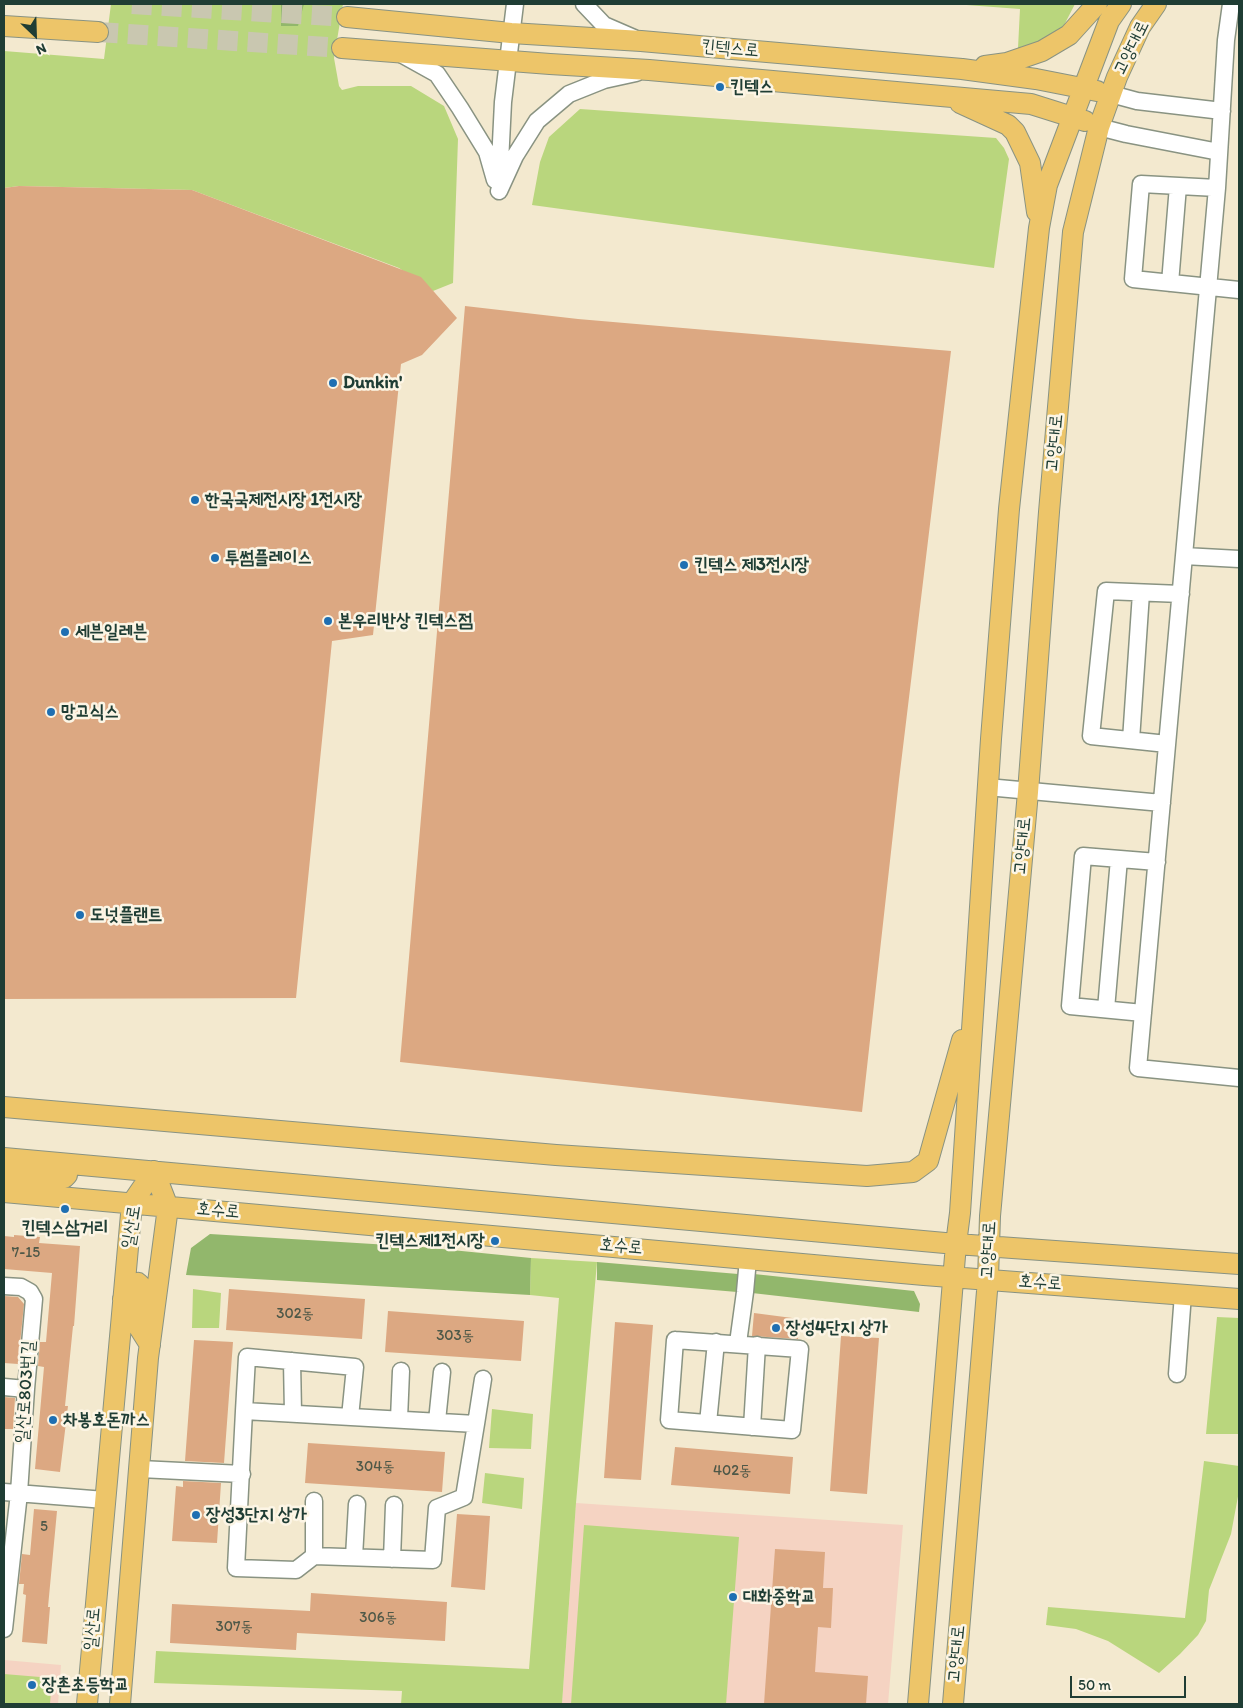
<!DOCTYPE html>
<meta charset="utf-8">
<style>
body{margin:0}
#map{position:relative;width:1243px;height:1708px;overflow:hidden;background:#f3e9cf;font-family:Itim,sans-serif}
canvas{display:block}
.frame{position:absolute;inset:0;border:5px solid #1f3d34;pointer-events:none}
.north{position:absolute;left:10px;top:10px;width:50px;height:50px;-webkit-text-stroke:4px #fcf5e5;paint-order:stroke;rotate:156deg;font-size:14px;font-weight:700;line-height:20px;text-align:center;color:#1f3d34}
.north::after{content:'';display:block;margin:auto;width:18px;height:22px;background:#1f3d34;clip-path:polygon(50% 0,100% 100%,50% 72%,0 100%)}
.scale{position:absolute;left:1070px;top:1676px;width:116px;height:22px;box-sizing:border-box;border:2px solid #1f3d34;border-top:0;padding-left:6px;font-size:15px;line-height:18px;white-space:nowrap;color:#1f3d34;-webkit-text-stroke:4px #fcf5e5;paint-order:stroke}
</style>
<div id="map">
<canvas width="1243" height="1708"></canvas>
<div class="frame"></div>
<div class="north">N</div>
<div class="scale">50 m</div>
</div>
<script>
const g = document.querySelector('canvas').getContext('2d');
g.lineJoin = 'round';
function fill(path, color) {
  g.fillStyle = color;
  g.fill(path, 'evenodd');
}
function toPath(rows) {
  const path = new Path2D();
  for (const r of rows) {
    path.moveTo(r[0], r[1]);
    for (let i = 2; i < r.length; i += 2) path.lineTo(r[i], r[i + 1]);
  }
  return path;
}
function stroke(path, color, width, dash) {
  g.strokeStyle = color;
  g.lineWidth = width;
  g.lineCap = dash ? 'butt' : 'round';
  g.setLineDash(dash || []);
  g.stroke(path);
}
function drawText(font, color, halo, rows, align = 'center') {
  g.font = font + ' Itim,"Poor Story",sans-serif';
  g.lineWidth = 5;
  g.setLineDash([]);
  g.textBaseline = 'middle';
  g.strokeStyle = halo;
  g.fillStyle = color;
  for (const [text, x, y, turn = 0] of rows) {
    g.save();
    g.translate(x, y);
    g.rotate((+turn || 0) * Math.PI / 180);
    g.textAlign = isNaN(turn) ? turn : align;
    if (halo) g.strokeText(text, 0, 0);
    g.fillText(text, 0, 0);
    g.restore();
  }
}
fill(toPath([
 [576,1503,903,1525,888,1704,562,1704],
 [4,1660,61,1665,58,1704,4,1704]
]), '#f5d3c2');
fill(toPath([
 [111,4,343,4,334,58,339,86,342,90,358,86,411,86,444,106,458,139,453,283,433,291,399,268,192,190,19,186,4,188,4,51,104,59],
 [953,4,1075,4,1061,31,1045,47,1018,48,1020,9],
 [580,109,996,138,1004,148,1009,159,994,268,532,205,540,162,549,137],
 [531,1258,597,1262,576,1503,562,1704,401,1704,402,1691,154,1683,156,1651,529,1669,559,1298,530,1295],
 [193,1289,221,1293,219,1328,192,1328],
 [1217,1317,1239,1318,1239,1434,1206,1434],
 [492,1409,533,1414,531,1449,489,1448],
 [1204,1461,1239,1466,1239,1491,1231,1534,1209,1590,1206,1621,1198,1635,1180,1654,1159,1673,1108,1641,1076,1629,1046,1625,1048,1607,1185,1618],
 [485,1473,524,1478,522,1509,482,1503],
 [584,1525,739,1537,726,1704,571,1704],
 [4,1674,52,1678,50,1704,4,1704]
]), '#b9d67d');
fill(toPath([
 [281,4,304,4,298,26,281,26],
 [210,1234,422,1247,531,1258,530,1295,186,1275,191,1248],
 [597,1262,738,1274,737,1292,597,1280],
 [754,1274,914,1291,920,1304,919,1312,752,1293]
]), '#92b76c');
fill(toPath([
 [19,186,192,190,421,277,457,318,422,355,401,364,373,635,332,641,296,998,4,999,4,188],
 [465,306,578,319,951,351,899,780,862,1112,400,1062],
 [14,1235,40,1237,39,1243,80,1246,74,1326,73,1326,65,1406,68,1406,60,1472,35,1469,44,1367,38,1366,40,1342,46,1342,52,1273,4,1269,4,1236,14,1237],
 [229,1289,365,1299,362,1339,226,1330],
 [4,1296,18,1297,24,1304,18,1364,4,1363],
 [388,1311,524,1321,521,1361,385,1352],
 [754,1313,800,1319,798,1339,752,1336],
 [615,1322,653,1325,641,1480,604,1478],
 [841,1336,879,1338,867,1494,830,1491],
 [194,1340,233,1342,224,1463,185,1461],
 [4,1397,15,1398,13,1429,4,1429],
 [308,1443,445,1452,442,1492,305,1483],
 [675,1447,793,1457,790,1494,671,1485],
 [183,1481,221,1483,217,1543,172,1541,176,1486,183,1487],
 [34,1509,57,1511,48,1607,50,1607,47,1644,22,1642,26,1595,23,1594,24,1584,19,1584,22,1554,30,1555],
 [457,1514,490,1516,485,1590,451,1587],
 [775,1549,825,1552,823,1588,833,1588,831,1628,818,1627,815,1672,868,1676,866,1704,764,1704],
 [311,1593,447,1602,445,1641,297,1633,296,1650,170,1643,172,1604,310,1611]
]), '#dca882');
stroke(toPath([
 [132,4,347,17],
 [98,32,342,48]
]), '#c9c7b0', 20, [20, 10]);
const minor = toPath([
 [584,4,604,25,634,38],
 [1231,4,1226,40,1217,188,1138,1068,1239,1078],
 [401,54,437,74,460,108,487,152,495,180],
 [1111,94,1137,101,1222,111],
 [1099,127,1126,134,1219,152],
 [499,183,503,102,515,4],
 [1217,188,1141,184,1133,279,1239,290],
 [499,191,515,156,537,121,569,94,604,80,636,73],
 [1170,283,1178,186],
 [1184,556,1239,559],
 [1131,740,1141,593],
 [1167,744,1091,736,1106,591,1181,594],
 [987,787,1162,803],
 [1106,1009,1119,859],
 [1143,1013,1070,1006,1083,856,1157,862],
 [4,1286,21,1287,30,1292,34,1299,26,1389,19,1493,4,1629],
 [675,1340,800,1349,792,1430,669,1420,675,1340],
 [738,1343,745,1292,748,1259],
 [292,1361,293,1413],
 [1177,1374,1183,1294],
 [4,1387,26,1389],
 [244,1411,476,1424,464,1497,437,1508,433,1560,314,1556,296,1570,236,1568,244,1411],
 [244,1411,247,1357,355,1367,350,1417],
 [399,1419,401,1371],
 [437,1421,442,1372],
 [708,1423,716,1342],
 [476,1424,483,1379],
 [752,1427,757,1345],
 [140,1469,242,1474],
 [4,1492,105,1500],
 [314,1556,314,1501],
 [354,1557,357,1504],
 [392,1559,394,1505]
]);
const major = toPath([
 [347,17,511,33,641,41,962,69,1036,79,1097,91],
 [4,26,98,32],
 [342,48,550,64,649,70,1031,104,1085,121],
 [985,66,1007,63,1042,51,1069,35,1097,4],
 [960,103,1008,125,1015,132,1030,163,1037,212],
 [4,1107,556,1155,867,1176,913,1172,928,1161,962,1040],
 [4,1158,956,1244,1239,1264],
 [4,1174,64,1178,67,1175,67,1171,65,1167,59,1163],
 [4,1192,924,1275,1239,1299],
 [123,1299,133,1285,138,1283,141,1286,142,1292,138,1326,150,1345],
 [87,1704,132,1203,154,1171],
 [120,1704,148,1358,168,1207,154,1171],
 [918,1704,956,1244,960,1213,991,739,1009,509,1039,228,1047,185,1109,21,1121,4],
 [953,1704,988,1279,990,1216,1028,792,1049,512,1073,232,1099,127,1117,77,1140,27,1156,4]
]);
stroke(minor, '#899382', 19);
stroke(major, '#899382', 22);
stroke(minor, '#fff', 16);
stroke(major, '#edc569', 20);
for (const [x, y, r, color] of [
 [720,87,5,"#1f6fb2"],
 [333,383,5,"#1f6fb2"],
 [195,500,5,"#1f6fb2"],
 [215,558,5,"#1f6fb2"],
 [684,565,5,"#1f6fb2"],
 [328,621,5,"#1f6fb2"],
 [65,632,5,"#1f6fb2"],
 [51,712,5,"#1f6fb2"],
 [80,915,5,"#1f6fb2"],
 [65,1209,5,"#1f6fb2"],
 [495,1241,5,"#1f6fb2"],
 [776,1328,5,"#1f6fb2"],
 [53,1420,5,"#1f6fb2"],
 [196,1515,5,"#1f6fb2"],
 [733,1597,5,"#1f6fb2"],
 [32,1685,5,"#1f6fb2"]
]) {
  const dot = new Path2D();
  dot.arc(x, y, r, 0, 2 * Math.PI);
  g.fillStyle = color;
  g.fill(dot);
  stroke(dot, '#fcf5e5', 2);
}
drawText('15px', '#4e5848', null, [
 ["7-15",26,1253],
 ["302동",295,1314],
 ["303동",455,1336],
 ["304동",375,1467],
 ["402동",732,1471],
 ["5",44,1527],
 ["306동",378,1618],
 ["307동",234,1627]
]);
drawText('18px', '#1f3d34', '#fcf5e5', [
 ["고양대로",1132,48,-64],
 ["킨텍스로",730,49,5],
 ["고양대로",1055,443,-85],
 ["고양대로",1023,846,-85],
 ["호수로",218,1211,5],
 ["일산로",132,1227,-81],
 ["호수로",621,1247,5],
 ["고양대로",989,1250,-87],
 ["호수로",1040,1283,4],
 ["일산로803번길",26,1392,-86],
 ["일산로",93,1629,-85],
 ["고양대로",957,1654,-85]
]);
drawText('bold 18px', '#1f3d34', '#fcf5e5', [
 ["킨텍스",730,87],
 ["Dunkin'",343,383],
 ["한국국제전시장 1전시장",205,500],
 ["투썸플레이스",225,558],
 ["킨텍스 제3전시장",694,565],
 ["본우리반상 킨텍스점",338,621],
 ["세븐일레븐",75,632],
 ["망고식스",61,712],
 ["도넛플랜트",90,915],
 ["킨텍스삼거리",65,1228,"center"],
 ["킨텍스제1전시장",485,1241,"right"],
 ["장성4단지 상가",786,1328],
 ["차봉호돈까스",63,1420],
 ["장성3단지 상가",206,1515],
 ["대화중학교",743,1597],
 ["장촌초등학교",42,1685]
], 'left');
</script>
